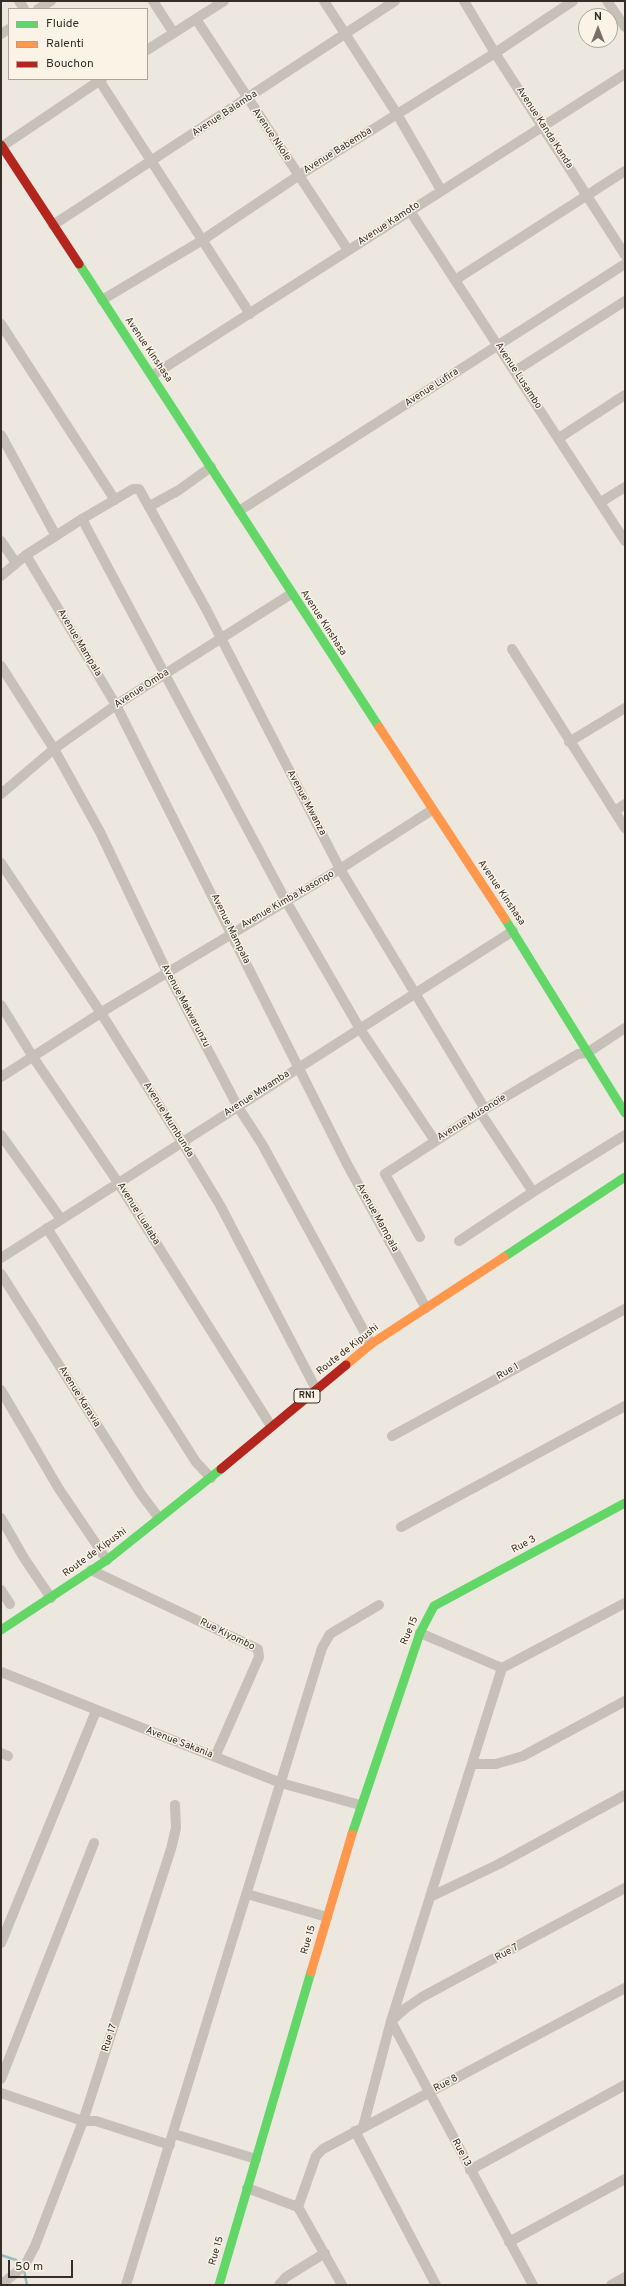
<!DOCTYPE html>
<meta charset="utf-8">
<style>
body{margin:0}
#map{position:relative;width:626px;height:2286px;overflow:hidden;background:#ece8df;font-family:Overpass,sans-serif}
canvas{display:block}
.frame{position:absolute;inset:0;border:2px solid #362d27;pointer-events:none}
.legend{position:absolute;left:8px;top:8px;width:140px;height:72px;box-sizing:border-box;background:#faf3e6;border:1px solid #aca49a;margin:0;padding:5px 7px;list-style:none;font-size:12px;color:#362d27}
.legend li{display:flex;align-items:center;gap:8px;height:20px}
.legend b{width:20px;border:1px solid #aca49a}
.north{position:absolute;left:578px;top:8px;width:40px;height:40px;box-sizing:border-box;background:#faf3e6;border:1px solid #aca49a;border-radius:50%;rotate:0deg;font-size:11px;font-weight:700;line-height:16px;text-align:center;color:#362d27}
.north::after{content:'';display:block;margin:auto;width:14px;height:18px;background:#766e67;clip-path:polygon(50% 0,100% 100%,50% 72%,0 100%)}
.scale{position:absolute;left:8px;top:2260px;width:65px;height:18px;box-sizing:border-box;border:2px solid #362d27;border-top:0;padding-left:5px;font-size:12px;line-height:14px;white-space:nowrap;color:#362d27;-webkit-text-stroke:3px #faf3e6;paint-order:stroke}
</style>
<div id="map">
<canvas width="626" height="2286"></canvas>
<div class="frame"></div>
<ul class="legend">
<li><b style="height:5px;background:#63d668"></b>Fluide</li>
<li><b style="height:5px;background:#ff974d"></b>Ralenti</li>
<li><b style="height:5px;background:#b3261e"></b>Bouchon</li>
</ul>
<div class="north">N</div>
<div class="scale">50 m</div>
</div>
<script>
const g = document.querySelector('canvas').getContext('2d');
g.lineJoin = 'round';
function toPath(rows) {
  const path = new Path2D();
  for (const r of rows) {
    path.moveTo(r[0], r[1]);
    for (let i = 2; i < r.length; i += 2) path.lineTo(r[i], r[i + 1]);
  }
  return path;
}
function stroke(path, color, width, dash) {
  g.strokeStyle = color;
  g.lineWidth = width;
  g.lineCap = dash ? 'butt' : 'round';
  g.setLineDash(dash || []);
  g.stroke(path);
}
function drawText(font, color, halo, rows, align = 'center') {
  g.font = font + ' Overpass,sans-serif';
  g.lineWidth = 3;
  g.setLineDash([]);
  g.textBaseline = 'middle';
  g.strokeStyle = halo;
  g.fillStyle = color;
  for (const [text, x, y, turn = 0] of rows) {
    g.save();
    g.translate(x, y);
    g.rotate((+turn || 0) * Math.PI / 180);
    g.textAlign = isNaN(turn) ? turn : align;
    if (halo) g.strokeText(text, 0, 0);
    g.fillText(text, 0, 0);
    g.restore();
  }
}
stroke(toPath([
 [1,2255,16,2260,22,2266],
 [24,2270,27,2285]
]), '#9bbbbe', 2.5);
stroke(toPath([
 [19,1,24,9],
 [153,1,173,32],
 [324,1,397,114,441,190],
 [464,1,495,53,625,255],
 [607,1,625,27],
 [38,9,51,1],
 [196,19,348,250],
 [1,34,9,29],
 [147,50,224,1],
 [99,80,250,314],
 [1,147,102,79],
 [410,211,625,541],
 [53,225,395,1],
 [455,280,625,171],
 [102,300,201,241,298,176,495,53,573,1],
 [1,324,115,500],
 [515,371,625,301],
 [153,375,625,74],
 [1,435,56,536],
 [559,438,625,395],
 [601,502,625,487],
 [150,506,179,490,211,467],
 [239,511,625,264],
 [82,519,286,901,360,1029,435,1141],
 [1,541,16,563],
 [26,555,116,705,347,1164,426,1308],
 [1,576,26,555,82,519,133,489,139,489,205,607,340,869,485,1109],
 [512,649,625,828],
 [1,666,54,749,100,832,167,972,238,1107,262,1144,371,1344],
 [569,742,625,708],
 [1,794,54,749,116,705,291,594],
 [615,811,625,804],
 [1,863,101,1013,182,1142,220,1205,316,1389],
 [1,1005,33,1057,119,1184,271,1426],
 [1,1077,110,1007,340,869,432,810],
 [480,1112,533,1192],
 [1,1135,61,1219],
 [47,1228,196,1462,211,1478],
 [420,1237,385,1174,485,1109,578,1054,587,1053,625,1028],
 [459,1241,533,1192,625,1135],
 [1,1258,513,931],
 [1,1274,141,1494,159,1518],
 [1,1390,59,1489,107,1560],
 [392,1436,625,1309],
 [1,1518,24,1558,51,1598],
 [401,1527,625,1406],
 [91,1570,258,1649,259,1657,215,1757],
 [1,1590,10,1604],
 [420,1633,502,1668],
 [502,1668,625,1603],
 [1,1672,281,1783,360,1805],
 [1,1753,8,1756],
 [472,1764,496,1764,523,1756,625,1701],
 [247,1894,327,1917],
 [430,1897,499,1864,625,1795],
 [1,1943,96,1711],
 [1,2079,94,1843],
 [1,2093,83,2121,96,2121,170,2145],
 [363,2127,391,2021,502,1668],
 [355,2131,436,2285],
 [174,2134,256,2159],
 [470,2170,625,2085],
 [247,2188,298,2207,342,2285],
 [298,2207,316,2156,323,2149,625,1988],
 [509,2242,625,2179],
 [1,2285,25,2265,35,2246,83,2121,171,1849,176,1828,175,1805],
 [126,2285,322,1648,330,1634,379,1605],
 [279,2285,286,2277,325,2253],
 [533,2285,391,2021,406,2008,422,1997,625,1888],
 [611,2285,625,2277]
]), '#c6c0b8', 10);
stroke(toPath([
 [79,264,379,727],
 [505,919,625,1113],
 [504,1257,625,1177],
 [1,1630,107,1560,221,1469],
 [352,1834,420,1633,434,1606,625,1503],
 [219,2285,311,1972]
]), '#63d668', 9);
stroke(toPath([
 [379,727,505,919],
 [346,1365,371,1344,504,1257],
 [311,1972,352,1834]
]), '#ff974d', 9);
stroke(toPath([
 [1,145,79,264],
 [221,1469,346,1365]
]), '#b3261e', 9);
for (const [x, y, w] of [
 [307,1396,26]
]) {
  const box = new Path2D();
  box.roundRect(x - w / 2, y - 7, w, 14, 3);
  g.fillStyle = '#faf3e6';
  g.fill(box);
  stroke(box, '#362d27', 1);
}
drawText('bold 9px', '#362d27', null, [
 ["RN1",307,1396]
]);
drawText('10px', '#362d27', '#faf3e6', [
 ["Avenue Balamba",225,114,-33],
 ["Avenue Kanda Kanda",544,128,57],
 ["Avenue Nkole",271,135,56],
 ["Avenue Babemba",338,151,-32],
 ["Avenue Kamoto",389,224,-33],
 ["Avenue Kinshasa",148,350,56],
 ["Avenue Lusambo",518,376,57],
 ["Avenue Lufira",432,388,-33],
 ["Avenue Kinshasa",323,623,57],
 ["Avenue Mampala",79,643,59],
 ["Avenue Omba",142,689,-33],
 ["Avenue Mwanza",306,803,62],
 ["Avenue Kinshasa",501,893,56],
 ["Avenue Kimba Kasongo",288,900,-30],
 ["Avenue Mampala",230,929,64],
 ["Avenue Makwarunzu",185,1006,62],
 ["Avenue Mwamba",257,1094,-33],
 ["Avenue Musonoïe",472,1118,-32],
 ["Avenue Mumbunda",168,1120,58],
 ["Avenue Lualaba",138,1214,58],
 ["Avenue Mampala",377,1218,61],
 ["Route de Kipushi",348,1350,-38],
 ["Rue 1",508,1372,-29],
 ["Avenue Karavia",79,1397,58],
 ["Rue 3",524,1545,-28],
 ["Route de Kipushi",95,1553,-36],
 ["Rue 15",410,1631,-67],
 ["Rue Kiyombo",227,1635,26],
 ["Avenue Sakania",179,1743,21],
 ["Rue 15",309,1940,-74],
 ["Rue 7",507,1953,-29],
 ["Rue 17",110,2038,-72],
 ["Rue 8",446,2084,-28],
 ["Rue 13",461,2153,62],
 ["Rue 15",217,2251,-74]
]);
</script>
